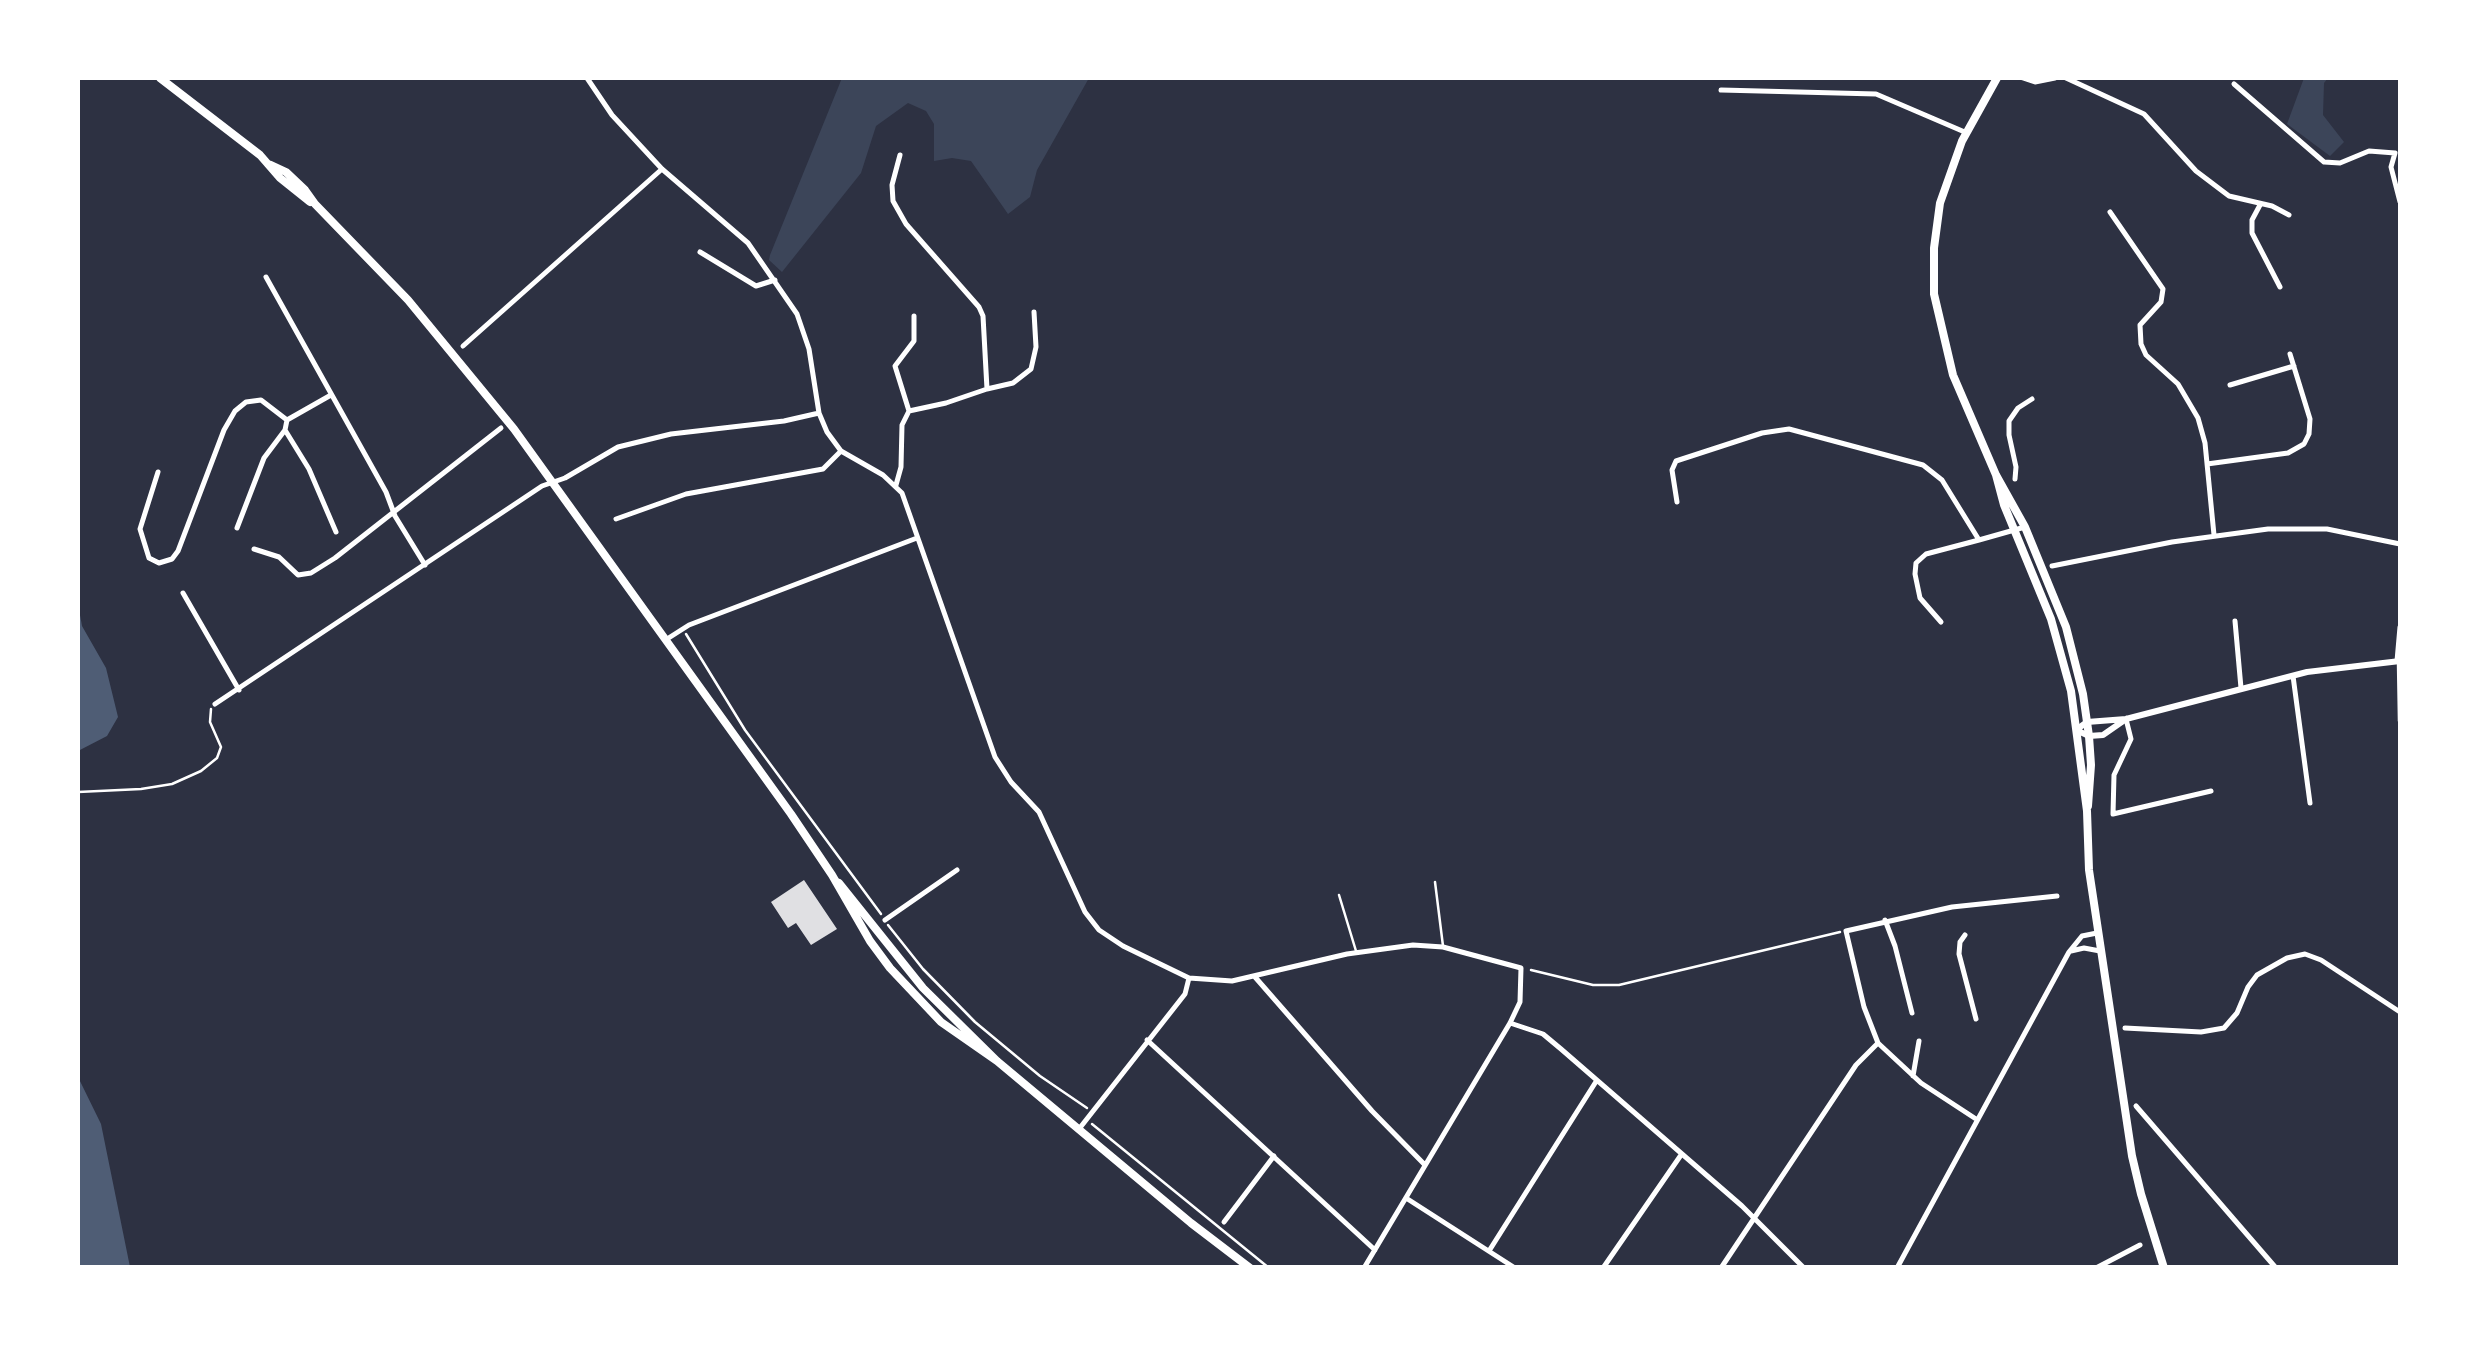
<!DOCTYPE html>
<style>
body{margin:0}
#map{position:relative;width:2478px;height:1345px;overflow:hidden;background:#2d3142;font-family:"Noto Serif",serif}
canvas{display:block}
.frame{position:absolute;inset:0;border:80px solid #fff;pointer-events:none}
</style>
<div id="map">
<canvas width="2478" height="1345"></canvas>
<div class="frame"></div>
</div>
<script>
const g = document.querySelector('canvas').getContext('2d');
g.lineJoin = 'round';
function fill(path, color) {
  g.fillStyle = color;
  g.fill(path, 'evenodd');
}
function toPath(rows) {
  const path = new Path2D();
  for (const r of rows) {
    path.moveTo(r[0], r[1]);
    for (let i = 2; i < r.length; i += 2) path.lineTo(r[i], r[i + 1]);
  }
  return path;
}
function stroke(path, color, width, dash) {
  g.strokeStyle = color;
  g.lineWidth = width;
  g.lineCap = dash ? 'butt' : 'round';
  g.setLineDash(dash || []);
  g.stroke(path);
}
fill(toPath([
 [842,78,1089,78,1037,170,1030,197,1008,214,971,161,952,158,934,161,934,124,926,111,908,103,876,126,861,173,782,272,769,260,770,255],
 [2304,78,2328,78,2324,83,2323,115,2344,142,2330,156,2287,124]
]), '#3c4559');
fill(toPath([
 [78,604,82,626,106,668,118,717,107,736,78,751],
 [78,1077,101,1124,130,1267,78,1267]
]), '#4f5d75');
fill(toPath([
 [804,880,837,929,811,945,796,923,788,928,771,902]
]), '#e0e0e3');
stroke(toPath([
 [686,634,745,730,881,914],
 [78,792,141,789,172,784,201,771,217,758,221,747,210,722,211,709],
 [888,925,923,969,975,1022,1040,1076,1087,1108],
 [1531,970,1593,985,1619,985,1840,932],
 [1092,1124,1269,1268]
]), '#fff', 2.5);
stroke(toPath([
 [2398,662,2399,721],
 [1435,882,1443,946],
 [1339,895,1356,951]
]), '#fff', 2.5);
stroke(toPath([
 [587,78,612,115,662,169,748,243,797,314,809,349,819,413,827,432,841,451,883,475,902,493,995,757,1011,782,1039,812,1085,912,1099,930,1123,946,1189,978],
 [2023,78,2035,82,2055,78],
 [2066,78,2144,114,2196,171,2229,196,2272,206,2289,215],
 [2234,84,2324,162,2340,163,2369,151,2395,153],
 [1721,90,1876,94,1967,133],
 [2395,153,2391,167,2400,202],
 [2260,205,2252,220,2252,233,2280,287],
 [2110,212,2163,289,2161,302,2140,325,2141,344,2146,355,2178,384,2198,418,2205,443,2214,535],
 [700,252,756,286,775,280],
 [266,277,386,492,395,516,425,565],
 [463,346,662,169],
 [2230,385,2294,366],
 [987,389,1013,383,1031,369,1036,347,1034,312],
 [909,411,895,366,914,341,914,316],
 [285,430,309,469,336,532],
 [2207,464,2288,453,2304,444,2309,434,2310,419,2290,354],
 [158,472,140,529,149,558,159,563,172,559,178,551,224,430,235,411,246,402,261,400,287,420,331,395],
 [2015,479,2016,467,2009,435,2009,421,2018,408,2032,399],
 [896,485,901,467,902,425,909,411,946,403,987,389,983,316,979,307,906,224,893,201,892,185,900,155],
 [1677,502,1672,470,1676,461,1762,433,1789,429,1923,465,1942,480,1979,540,2025,527],
 [616,519,686,494,823,469,841,451],
 [237,528,264,458,285,430,287,420],
 [254,549,279,557,298,575,311,573,335,558,501,428],
 [2052,566,2172,542,2268,529,2327,529,2400,544],
 [183,593,239,690],
 [2235,621,2241,688],
 [1941,622,1920,598,1915,574,1916,563,1926,554,1979,540],
 [667,639,689,625,917,538],
 [2397,661,2400,627],
 [2293,676,2310,803],
 [215,704,542,486,565,478,618,447,671,434,784,421,819,413],
 [2126,719,2131,739,2114,775,2113,814,2211,791],
 [885,920,957,870],
 [1885,920,1895,946,1912,1013],
 [1965,935,1960,942,1959,954,1976,1019],
 [2071,951,2084,948,2100,951],
 [1255,977,1372,1111,1425,1165],
 [1510,1023,1543,1034,1561,1049,1742,1206,1804,1268],
 [2125,1028,2201,1032,2224,1028,2237,1013,2248,987,2257,975,2287,958,2305,954,2321,960,2400,1012],
 [1147,1040,1375,1250],
 [1913,1076,1919,1041],
 [2136,1106,2276,1268],
 [1976,1119,1921,1083,1878,1043,1864,1007,1846,931,1952,907,2057,896],
 [1079,1129,1185,994,1189,978,1232,981,1347,954,1413,945,1443,947,1521,968,1520,1002,1510,1023,1364,1268],
 [1406,1198,1515,1268],
 [1224,1222,1274,1156],
 [1489,1251,1597,1080],
 [1603,1268,1681,1155],
 [1721,1268,1856,1065,1878,1043],
 [1897,1268,2069,952,2082,936,2097,933],
 [2096,1268,2140,1245]
]), '#fff', 5);
stroke(toPath([
 [2126,719,2103,735,2089,736,2076,730,2087,722,2126,719,2307,672,2400,661]
]), '#fff', 6);
stroke(toPath([
 [160,78,260,155,280,178,310,202],
 [1997,78,1962,141,1940,203,1934,248,1934,294,1953,375,1996,475,2025,527,2066,627,2083,694,2089,736,2091,765,2088,806],
 [271,165,286,172,305,190,315,204,408,300,514,429,791,814,832,875,870,941,890,968,941,1022,997,1061],
 [1996,475,2004,505,2051,619,2071,691,2087,811,2089,870,2132,1156,2141,1194,2164,1268],
 [839,883,923,988,997,1061,1191,1223,1250,1268]
]), '#fff', 8);
</script>
